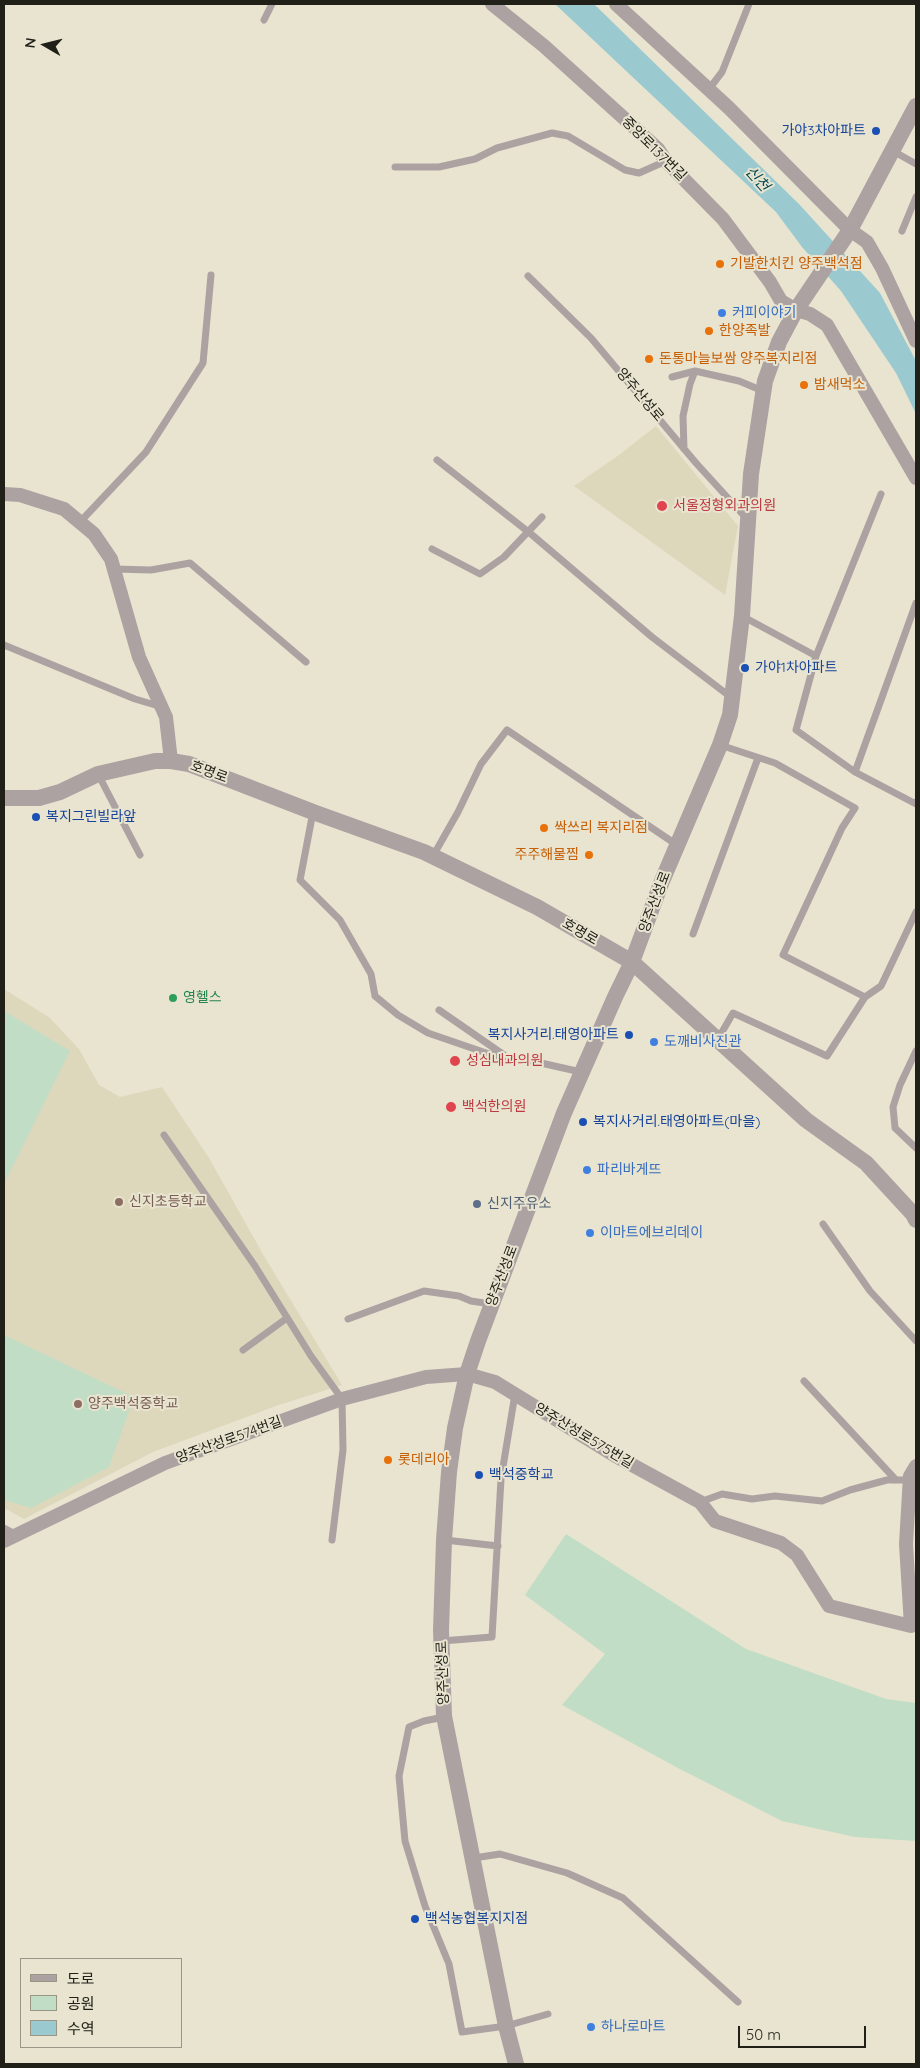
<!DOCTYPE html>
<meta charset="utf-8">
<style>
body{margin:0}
#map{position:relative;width:920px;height:2068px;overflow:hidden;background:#e8e4d0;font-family:Quicksand,"Noto Sans KR",sans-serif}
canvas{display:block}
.frame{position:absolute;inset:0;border:5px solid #212018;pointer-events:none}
.legend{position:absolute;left:20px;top:1958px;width:162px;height:90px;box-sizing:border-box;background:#e8e4d0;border:1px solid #989686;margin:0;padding:6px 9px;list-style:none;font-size:15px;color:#212018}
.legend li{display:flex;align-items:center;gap:10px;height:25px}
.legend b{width:25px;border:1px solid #989686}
.north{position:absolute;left:20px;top:20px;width:50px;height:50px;-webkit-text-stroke:4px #e8e4d0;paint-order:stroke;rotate:278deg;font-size:14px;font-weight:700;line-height:20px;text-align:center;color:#212018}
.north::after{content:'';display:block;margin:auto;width:18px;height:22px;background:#212018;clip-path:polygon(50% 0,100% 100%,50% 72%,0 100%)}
.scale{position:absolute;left:738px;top:2026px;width:128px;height:22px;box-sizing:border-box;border:2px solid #212018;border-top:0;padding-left:6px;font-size:15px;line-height:18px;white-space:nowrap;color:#212018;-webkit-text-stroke:4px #e8e4d0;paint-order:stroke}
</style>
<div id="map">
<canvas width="920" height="2068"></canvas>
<div class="frame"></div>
<ul class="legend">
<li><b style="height:6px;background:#ada2a2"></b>도로</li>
<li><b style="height:14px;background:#c1ddc5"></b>공원</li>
<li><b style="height:14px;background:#9acad0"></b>수역</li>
</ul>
<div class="north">N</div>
<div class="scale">50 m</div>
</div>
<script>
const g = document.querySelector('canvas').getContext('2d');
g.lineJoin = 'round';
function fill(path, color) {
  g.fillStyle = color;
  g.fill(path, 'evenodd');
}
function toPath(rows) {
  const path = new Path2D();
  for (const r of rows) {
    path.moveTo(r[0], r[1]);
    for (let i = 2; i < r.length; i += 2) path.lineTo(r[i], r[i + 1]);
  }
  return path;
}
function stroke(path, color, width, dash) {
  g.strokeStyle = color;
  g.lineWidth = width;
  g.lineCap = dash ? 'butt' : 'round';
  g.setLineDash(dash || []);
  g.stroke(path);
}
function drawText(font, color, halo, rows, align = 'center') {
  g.font = font + ' Quicksand,"Noto Sans KR",sans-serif';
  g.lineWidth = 4;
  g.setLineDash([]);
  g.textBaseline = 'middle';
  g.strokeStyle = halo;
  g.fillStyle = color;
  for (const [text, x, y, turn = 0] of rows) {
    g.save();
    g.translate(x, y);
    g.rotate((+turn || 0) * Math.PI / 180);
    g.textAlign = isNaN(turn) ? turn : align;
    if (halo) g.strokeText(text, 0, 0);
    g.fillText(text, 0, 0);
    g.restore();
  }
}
fill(toPath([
 [656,426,738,526,725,595,574,486,619,455],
 [4,989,50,1018,79,1049,99,1085,120,1097,162,1087,209,1158,264,1256,342,1385,276,1406,153,1452,24,1519,6,1509,4,1512]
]), '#ddd8bc');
fill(toPath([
 [4,1011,70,1051,4,1184],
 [4,1335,134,1397,109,1467,31,1508,4,1500],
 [566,1534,746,1649,886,1699,916,1703,916,1841,855,1837,782,1821,678,1768,562,1705,605,1654,525,1595]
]), '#c1ddc5');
fill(toPath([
 [555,4,594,4,799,204,880,293,916,361,916,414,896,373,841,291,802,247,776,212]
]), '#9acad0');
stroke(toPath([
 [264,20,272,4],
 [709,89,722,72,749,4],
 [893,151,916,164],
 [395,167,439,167,475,159,497,148,552,133,568,136,625,170,639,173,666,161],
 [902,231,916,197],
 [528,276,591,338,696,463,747,519],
 [672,377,695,371],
 [684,449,683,416,690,384,695,371,739,381,763,391],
 [437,460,531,534,652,637,732,698],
 [80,522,146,452,203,363,211,275],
 [432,549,480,574,504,557,542,517],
 [114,569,151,570,190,563,306,662],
 [742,616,816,656,796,730,855,772,916,804,916,802],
 [4,645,135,699,162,707],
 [816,656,881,494],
 [855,772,916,603],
 [98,774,140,855],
 [313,812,300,880,340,920,371,974,375,996,398,1015,428,1033,492,1055,532,1061,581,1072],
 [433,856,458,812,481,764,507,730,677,845],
 [693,934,758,758],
 [865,997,881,986,916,912],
 [439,1010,504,1055],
 [718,1039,733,1013,827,1056,865,997,783,955,842,828,855,808,775,763,720,745],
 [916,1051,900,1085,893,1107,895,1128,916,1148],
 [164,1135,255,1266,311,1356,342,1399,343,1450,332,1540],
 [823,1224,870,1291,916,1341],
 [348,1319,424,1291,459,1296,471,1301,491,1304],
 [243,1350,287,1318],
 [804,1381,896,1480],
 [700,1502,722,1494,752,1499,775,1496,822,1501,850,1490,887,1480,910,1480],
 [4,1528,15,1534],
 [445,1540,498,1546],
 [442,1641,492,1637,501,1479,515,1394],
 [444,1717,424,1721,409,1727,399,1776,405,1841,425,1906,449,1964,462,2032,506,2026,548,2014],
 [474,1858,500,1854,567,1873,623,1898,738,2002]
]), '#ada2a2', 7);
stroke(toPath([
 [492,4,544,46,658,149,666,161,723,219,770,282,781,301,796,310,810,314,827,325,916,478],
 [616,4,729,108,850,230,867,242,882,268,916,341],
 [4,494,20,495,64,509,94,534,111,559,139,657,166,717,171,761],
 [4,1541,165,1463,342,1399,426,1377,467,1374,495,1382,614,1455,700,1502,715,1521,781,1543,797,1555,829,1606,911,1626,906,1544,910,1476,916,1466]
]), '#ada2a2', 14);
stroke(toPath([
 [4,798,39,798,60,792,98,774,155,761,171,761,189,764,313,812,424,852,537,907,632,962,806,1120,866,1163,913,1214,916,1220],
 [516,2064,506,2026,444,1716,441,1630,444,1540,449,1472,455,1428,467,1374,478,1341,564,1113,615,997,632,962,662,881,720,745,730,715,742,616,751,474,765,381,779,342,796,310,850,230,916,106]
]), '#ada2a2', 16);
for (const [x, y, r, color] of [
 [876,131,5,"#1a4fb4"],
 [720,264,5,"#e8710a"],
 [722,313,5,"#3f7fe0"],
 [709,331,5,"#e8710a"],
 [649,359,5,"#e8710a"],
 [804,385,5,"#e8710a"],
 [662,506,6,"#e0444e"],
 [745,668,5,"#1a4fb4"],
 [36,817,5,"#1a4fb4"],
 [544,828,5,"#e8710a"],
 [589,855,5,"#e8710a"],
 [173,998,5,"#2e9e5b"],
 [629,1035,5,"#1a4fb4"],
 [654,1042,5,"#3f7fe0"],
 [455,1061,6,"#e0444e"],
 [451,1107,6,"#e0444e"],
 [583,1122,5,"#1a4fb4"],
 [587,1170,5,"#3f7fe0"],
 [119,1202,5,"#8d6e63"],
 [477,1204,5,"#5c6f8a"],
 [590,1233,5,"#3f7fe0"],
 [78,1404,5,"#8d6e63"],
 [388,1460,5,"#e8710a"],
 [479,1475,5,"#1a4fb4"],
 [415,1919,5,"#1a4fb4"],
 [591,2027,5,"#3f7fe0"]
]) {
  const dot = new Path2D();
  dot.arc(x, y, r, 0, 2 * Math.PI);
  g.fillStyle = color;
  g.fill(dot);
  stroke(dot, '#e8e4d0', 2);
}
drawText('14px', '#164399', '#e8e4d0', [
 ["가야3차아파트",866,131,"right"],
 ["가야1차아파트",755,668],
 ["복지그린빌라앞",46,817],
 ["복지사거리.태영아파트",619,1035,"right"],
 ["복지사거리.태영아파트(마을)",593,1122],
 ["백석중학교",489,1475],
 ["백석농협복지지점",425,1919]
], 'left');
drawText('14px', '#212018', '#e8e4d0', [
 ["중앙로137번길",654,149,45],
 ["양주산성로",640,395,50],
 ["호명로",209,772,20],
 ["양주산성로",655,902,-69],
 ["호명로",580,932,30],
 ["양주산성로",502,1276,-69],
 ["양주산성로575번길",584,1436,31],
 ["양주산성로574번길",229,1440,-20],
 ["양주산성로",443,1673,-92]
]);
drawText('14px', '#c56008', '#e8e4d0', [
 ["기발한치킨 양주백석점",730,264],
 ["한양족발",719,331],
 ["돈통마늘보쌈 양주복지리점",659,359],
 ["밤새먹소",814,385],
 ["싹쓰리 복지리점",554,828],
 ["주주해물찜",579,855,"right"],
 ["롯데리아",398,1460]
], 'left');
drawText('14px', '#366cbe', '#e8e4d0', [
 ["커피이야기",732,313],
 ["도깨비사진관",664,1042],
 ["파리바게뜨",597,1170],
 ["이마트에브리데이",600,1233],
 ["하나로마트",601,2027]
], 'left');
drawText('14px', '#be3a42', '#e8e4d0', [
 ["서울정형외과의원",673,506],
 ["성심내과의원",466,1061],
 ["백석한의원",462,1107]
], 'left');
drawText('14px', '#27864d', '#e8e4d0', [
 ["영헬스",183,998]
], 'left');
drawText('14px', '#785e54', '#e8e4d0', [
 ["신지초등학교",129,1202],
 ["양주백석중학교",88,1404]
], 'left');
drawText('14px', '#4e5e75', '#e8e4d0', [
 ["신지주유소",487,1204]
], 'left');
drawText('italic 15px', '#004b53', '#e8e4d0', [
 ["신천",757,179,48]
]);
</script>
